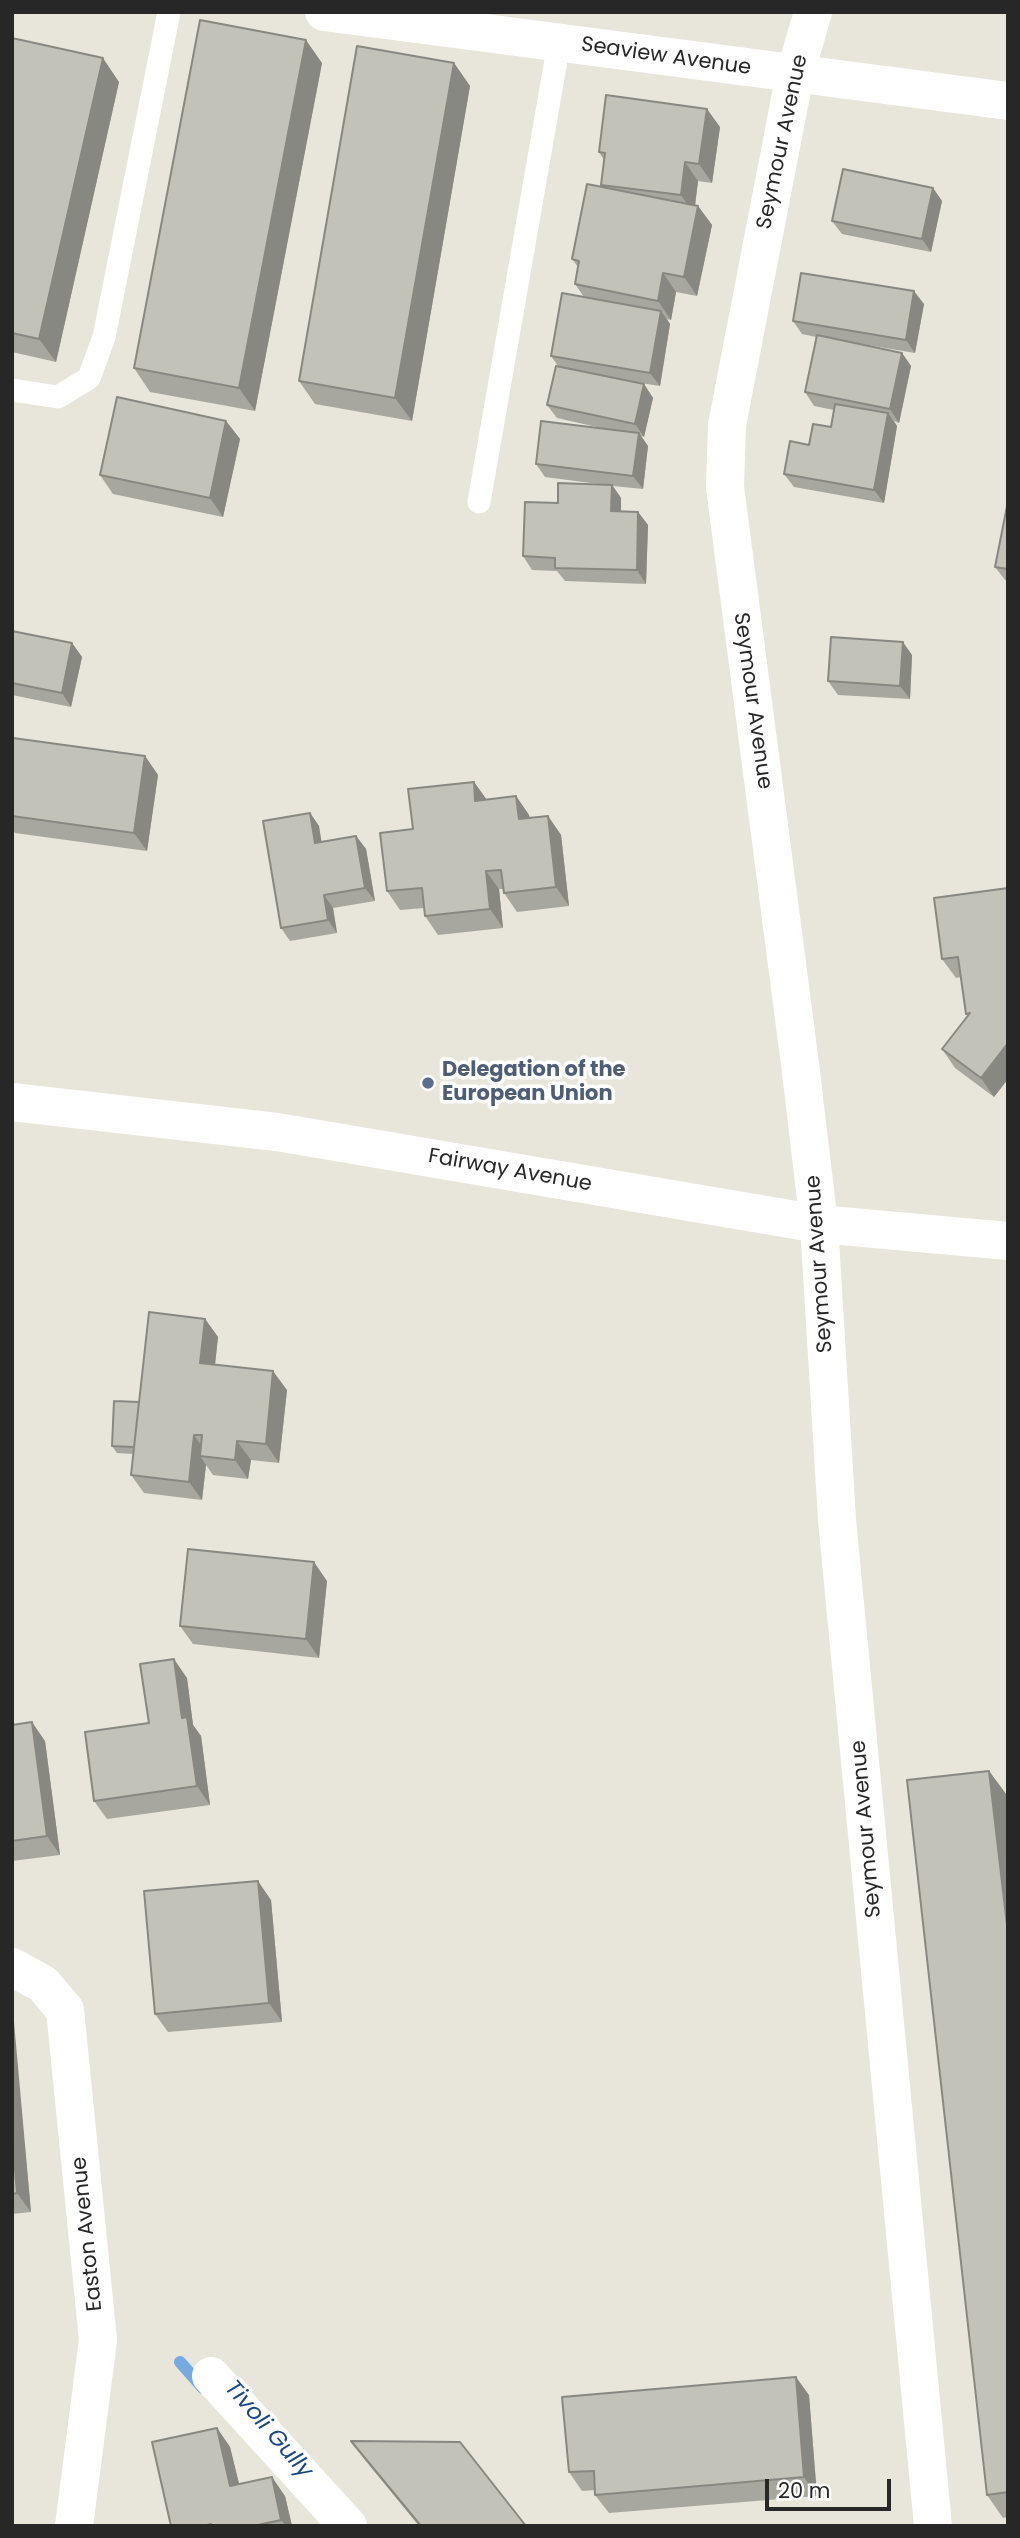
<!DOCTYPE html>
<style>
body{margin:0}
#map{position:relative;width:1020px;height:2538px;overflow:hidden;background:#e8e5da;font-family:Poppins,sans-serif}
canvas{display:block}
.frame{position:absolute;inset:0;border:14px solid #272727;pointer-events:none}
.scale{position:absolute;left:765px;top:2479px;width:126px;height:32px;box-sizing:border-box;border:4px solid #272727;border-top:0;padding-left:9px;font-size:21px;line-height:24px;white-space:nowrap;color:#272727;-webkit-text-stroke:5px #fff;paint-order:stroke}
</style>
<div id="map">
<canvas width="1020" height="2538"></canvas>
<div class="frame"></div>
<div class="scale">20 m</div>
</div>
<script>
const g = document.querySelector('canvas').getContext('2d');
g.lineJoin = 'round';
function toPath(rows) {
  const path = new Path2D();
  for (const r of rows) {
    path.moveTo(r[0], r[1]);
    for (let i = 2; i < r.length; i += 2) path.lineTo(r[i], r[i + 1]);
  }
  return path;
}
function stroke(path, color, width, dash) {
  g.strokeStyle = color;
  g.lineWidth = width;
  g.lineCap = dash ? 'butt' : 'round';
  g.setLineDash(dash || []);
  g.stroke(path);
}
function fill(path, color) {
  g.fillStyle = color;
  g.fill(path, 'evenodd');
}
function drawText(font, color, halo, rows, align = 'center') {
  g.font = font + ' Poppins,sans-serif';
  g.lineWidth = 7;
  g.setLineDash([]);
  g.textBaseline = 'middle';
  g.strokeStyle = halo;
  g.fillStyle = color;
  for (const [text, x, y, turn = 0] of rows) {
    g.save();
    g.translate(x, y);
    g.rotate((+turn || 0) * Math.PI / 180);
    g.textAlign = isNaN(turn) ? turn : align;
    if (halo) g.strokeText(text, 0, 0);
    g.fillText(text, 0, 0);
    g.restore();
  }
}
stroke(toPath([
 [180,2362,203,2388]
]), '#76abe1', 12);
stroke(toPath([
 [12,390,58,397,89,378,104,337,169,12],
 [479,502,559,43]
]), '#fff', 23);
stroke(toPath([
 [324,12,1008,101],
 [813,12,795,74,727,425,725,487,800,1064,819,1224,837,1520,933,2526],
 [12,1102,277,1132,819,1224,1008,1241],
 [12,1967,43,1984,65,2010,98,2340,74,2526],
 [211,2376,348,2526]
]), '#fff', 38);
fill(toPath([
 [12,38,119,82,56,362,12,352],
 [322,63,255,411,150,392,134,368],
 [454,63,470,86,412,421,315,404,299,381],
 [720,127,712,183,698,181,695,206,698,206,712,225,697,296,676,292,671,320,667,319,670,324,660,386,621,380,644,384,653,398,644,437,641,436,648,446,643,489,613,486,621,498,621,511,638,512,648,525,646,584,565,581,557,571,532,570,523,556,558,503,606,485,545,477,536,464,610,430,557,418,547,405,558,366,551,356,584,297,575,284,578,267,572,259,602,187,601,185,604,160,599,152],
 [933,188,942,201,931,252,842,234,832,221],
 [924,304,915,353,856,343,902,353,911,366,899,423,894,421,897,426,884,503,794,487,784,474,809,445,831,427,834,410,814,406,805,392,816,337,802,334,793,321],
 [226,421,240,439,223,517,113,494,100,475],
 [1008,501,1008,581,1005,580,995,567],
 [12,631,72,643,82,657,71,707,12,695],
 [912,655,910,699,838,695,828,681],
 [12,744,145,756,158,775,147,851,15,833,12,828],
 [474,782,486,799,516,796,529,815,530,818,548,816,561,835,569,906,517,912,504,893,503,889,499,889,503,928,438,935,425,916,424,908,400,910,387,891,413,829],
 [310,813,319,826,321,842,356,836,366,849,375,901,333,908,337,933,290,941,281,928],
 [1008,888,1008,1079,994,1097,955,1068,942,1049,968,1016,966,1014,961,977,956,978,942,959],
 [205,1319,218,1337,215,1365,287,1390,279,1463,251,1460,248,1479,213,1475,206,1465,202,1500,144,1493,131,1475,133,1454,117,1453,112,1446,139,1402],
 [327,1581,319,1658,193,1644,180,1626],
 [187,1678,193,1725,201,1736,210,1805,107,1819,94,1801,149,1723],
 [12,1725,45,1741,60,1855,12,1861],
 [989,1771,1006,1794,1008,1813,1008,2517,1003,2518,987,2495],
 [271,1900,282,2022,168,2032,155,2014],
 [12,2011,31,2212,12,2214],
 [809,2395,817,2496,609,2513,595,2495,595,2490,582,2491,569,2472],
 [217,2428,230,2447,239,2484,285,2496,292,2526,171,2526],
 [351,2441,526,2526,419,2526,365,2460]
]), '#a8a79f');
fill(toPath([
 [306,40,322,63,255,411,239,388],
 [103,58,119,82,56,362,39,339],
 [454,63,470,86,412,421,395,398],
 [707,109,720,127,712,183,699,164],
 [685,162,698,181,694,214,681,195],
 [933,188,942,201,931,252,922,239],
 [698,206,712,225,697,296,684,277],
 [663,273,676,292,671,320,658,301],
 [914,291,924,304,915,353,906,340],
 [661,311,670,324,660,386,650,373],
 [902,353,911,366,899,423,890,409],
 [644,384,653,398,644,437,635,424],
 [888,413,897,426,884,503,874,490],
 [226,421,240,439,223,517,210,498],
 [639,433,648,446,643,489,633,476],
 [612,485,621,498,621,524,611,511],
 [638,512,648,525,646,584,637,570],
 [903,642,912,655,910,699,900,686],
 [72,643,82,657,71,707,62,693],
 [145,756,158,775,147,851,134,833],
 [474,782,487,800,475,801],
 [516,796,529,815,532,838,519,819],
 [310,813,319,826,324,857,315,843],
 [548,816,561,835,569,906,556,887],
 [356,836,366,849,375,901,365,888],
 [486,871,499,889,503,928,490,909],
 [324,895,333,908,337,933,328,920],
 [1008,1043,1008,1079,994,1097,981,1078],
 [205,1319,218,1337,213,1382,200,1363],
 [273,1371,287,1390,279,1463,266,1444],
 [194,1435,207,1454,200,1456,206,1465,202,1500,189,1482],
 [237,1441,251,1460,248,1479,235,1460],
 [314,1562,327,1581,319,1658,306,1639],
 [174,1659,187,1678,193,1725,201,1736,210,1805,197,1786,182,1718],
 [32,1722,45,1741,60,1855,47,1836],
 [989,1771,1006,1794,1008,1813,1008,1934],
 [258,1881,271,1900,282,2022,269,2003],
 [12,2011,13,2011,31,2212,17,2193,12,2135],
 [796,2377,809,2395,817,2496,804,2477],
 [217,2428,230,2447,244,2504,230,2486],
 [272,2477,285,2496,292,2526,286,2526,281,2520]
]), '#888882');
const building = toPath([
 [200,20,306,40,239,388,134,368,200,20],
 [12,38,103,58,39,339,12,333,12,38],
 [357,46,454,63,395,398,299,381,357,46],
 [606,95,707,109,699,164,685,162,681,195,601,185,605,153,599,152,606,95],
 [843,169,933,188,922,239,832,221,843,169],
 [587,184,698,206,684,277,663,273,658,301,575,284,579,261,572,259,587,184],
 [801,273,914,291,906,340,793,321,801,273],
 [562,293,661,311,650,373,551,356,562,293],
 [817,335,902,353,890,409,805,392,817,335],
 [556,366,644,384,635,424,547,405,556,366],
 [117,397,226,421,210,498,100,475,117,397],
 [835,404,888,413,874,490,784,474,790,441,809,445,813,424,831,427,835,404],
 [541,421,639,433,633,476,536,464,541,421],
 [558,483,612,485,611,511,638,512,637,570,555,568,555,558,523,556,525,502,558,503,558,483],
 [1008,501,1008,569,995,567,1008,501],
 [12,631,72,643,62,693,12,683,12,631],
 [831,637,903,642,900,686,828,681,831,637],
 [13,738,145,756,134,833,12,816,13,738],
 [474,782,475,801,516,796,519,819,548,816,556,887,504,893,501,870,486,871,490,909,425,916,422,888,387,891,380,833,413,829,408,789,474,782],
 [310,813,315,843,356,836,365,888,324,895,328,920,281,928,263,821,310,813],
 [1008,888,1008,1043,981,1078,942,1049,970,1013,966,1014,958,957,942,959,934,898,1008,888],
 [149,1312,205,1319,200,1363,273,1371,266,1444,237,1441,235,1460,200,1456,202,1435,194,1435,189,1482,131,1475,149,1312],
 [114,1401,139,1402,134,1447,112,1446,114,1401],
 [188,1549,314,1562,306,1639,180,1626,188,1549],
 [174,1659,182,1718,187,1717,197,1786,94,1801,85,1732,149,1723,140,1664,174,1659],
 [32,1722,47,1836,12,1841,12,1725,32,1722],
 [989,1771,1008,1934,1008,2492,987,2495,907,1780,989,1771],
 [258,1881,269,2003,155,2014,144,1891,258,1881],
 [12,2135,17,2193,12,2194,12,2135],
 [796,2377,804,2477,595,2495,594,2471,569,2472,562,2397,796,2377],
 [217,2428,230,2486,272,2477,281,2520,253,2526,211,2526,211,2524,203,2526,171,2526,152,2442,217,2428],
 [351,2441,460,2442,526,2526,421,2526,351,2441]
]);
fill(building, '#c3c2b9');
stroke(building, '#888882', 2);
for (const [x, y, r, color] of [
 [428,1083,7,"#5c6f8a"]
]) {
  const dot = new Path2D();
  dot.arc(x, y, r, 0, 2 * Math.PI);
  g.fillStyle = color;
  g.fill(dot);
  stroke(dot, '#fff', 2.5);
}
drawText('21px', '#272727', '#fff', [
 ["Seaview Avenue",666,57,8],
 ["Seymour Avenue",783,142,-78],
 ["Seymour Avenue",752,701,82],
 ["Fairway Avenue",510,1171,10],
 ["Seymour Avenue",820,1264,-94],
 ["Seymour Avenue",867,1829,-95],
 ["Easton Avenue",88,2234,-96]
]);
drawText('bold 21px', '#4e5e75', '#fff', [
 ["Delegation of the",442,1071],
 ["European Union",442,1095]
], 'left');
drawText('italic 23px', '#1a4887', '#fff', [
 ["Tivoli Gully",268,2430,49]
]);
</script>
